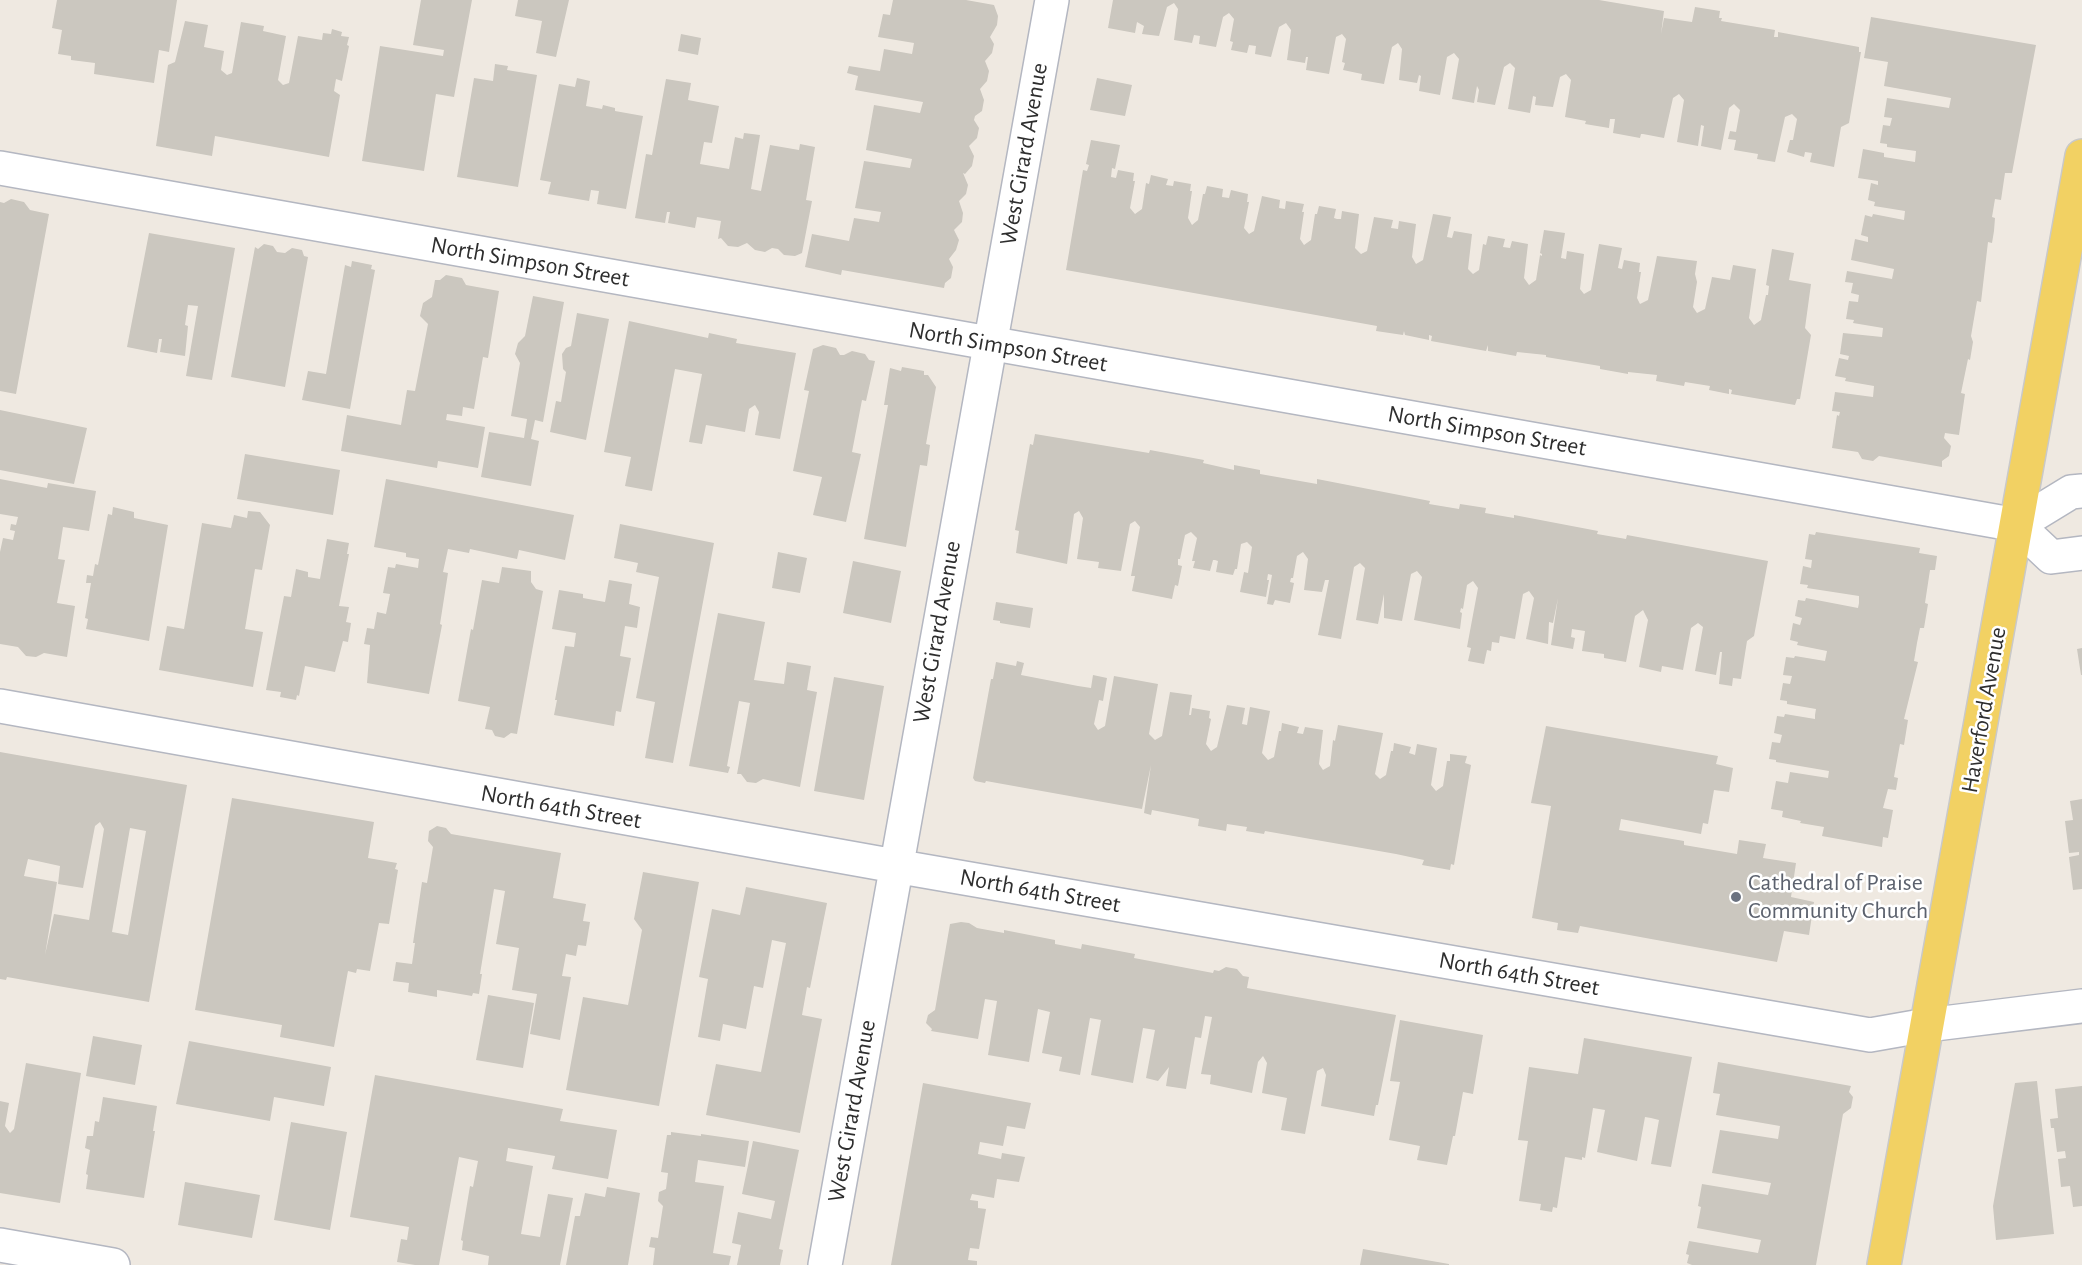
<!DOCTYPE html>
<style>
body{margin:0}
canvas{display:block;background:#efe9e1}
</style>
<canvas width="2082" height="1265"></canvas>
<script>
const g = document.querySelector('canvas').getContext('2d');
g.lineJoin = 'round';
function fill(path, color) {
  g.fillStyle = color;
  g.fill(path, 'evenodd');
}
function toPath(rows) {
  const path = new Path2D();
  for (const r of rows) {
    path.moveTo(r[0], r[1]);
    for (let i = 2; i < r.length; i += 2) path.lineTo(r[i], r[i + 1]);
  }
  return path;
}
function stroke(path, color, width, dash) {
  g.strokeStyle = color;
  g.lineWidth = width;
  g.lineCap = dash ? 'butt' : 'round';
  g.setLineDash(dash || []);
  g.stroke(path);
}
function drawText(font, color, halo, rows, align = 'center') {
  g.font = font + ' "Alegreya Sans",sans-serif';
  g.lineWidth = 5;
  g.setLineDash([]);
  g.textBaseline = 'middle';
  g.strokeStyle = halo;
  g.fillStyle = color;
  for (const [text, x, y, turn = 0] of rows) {
    g.save();
    g.translate(x, y);
    g.rotate((+turn || 0) * Math.PI / 180);
    g.textAlign = isNaN(turn) ? turn : align;
    if (halo) g.strokeText(text, 0, 0);
    g.fillText(text, 0, 0);
    g.restore();
  }
}
fill(toPath([
 [57,0,177,0,169,52,159,50,154,83,94,74,95,63,71,60,71,56,58,54,62,30,52,28],
 [421,0,472,0,454,97,436,94,424,171,362,161,380,46,443,56,444,50,413,45],
 [518,0,569,0,556,57,536,53,542,21,515,16],
 [893,0,966,0,994,5,998,16,997,25,990,37,994,44,992,53,985,61,989,71,987,81,980,89,984,100,982,111,975,116,974,120,979,128,977,138,969,146,974,156,972,166,965,174,963,173,968,185,966,194,959,201,963,213,962,222,954,230,959,240,956,250,949,259,953,267,951,278,945,283,944,288,842,270,841,275,805,267,812,234,849,241,854,218,879,222,881,212,855,208,864,161,910,168,912,159,866,150,874,105,920,113,923,102,855,90,858,76,847,73,849,66,880,71,884,49,912,54,914,43,878,37,883,14,890,15],
 [1113,0,1599,0,1664,11,1661,34,1664,18,1692,22,1695,7,1720,11,1719,18,1722,18,1721,21,1775,30,1774,37,1778,37,1778,32,1859,47,1859,52,1861,52,1849,123,1841,127,1834,167,1810,162,1812,153,1805,152,1804,157,1787,152,1790,140,1793,140,1797,119,1792,114,1785,117,1775,162,1757,159,1758,154,1734,150,1736,140,1728,139,1730,131,1736,132,1740,110,1734,104,1729,108,1721,150,1701,146,1704,126,1701,125,1698,146,1677,142,1684,100,1679,94,1673,98,1664,138,1643,134,1641,134,1640,138,1613,133,1615,119,1610,119,1609,128,1585,124,1586,121,1565,117,1571,80,1566,74,1560,77,1553,107,1535,105,1536,97,1533,96,1530,113,1508,109,1515,68,1510,63,1504,67,1495,105,1477,102,1479,90,1477,86,1474,103,1452,99,1459,59,1454,53,1447,57,1440,95,1419,91,1421,76,1419,75,1417,83,1399,80,1402,49,1398,43,1392,47,1384,84,1361,80,1362,74,1343,70,1345,63,1342,62,1346,39,1342,34,1336,37,1329,74,1306,70,1308,57,1306,57,1305,63,1287,60,1291,30,1286,23,1279,27,1271,57,1255,54,1256,46,1249,45,1247,53,1231,50,1233,42,1230,41,1234,19,1229,13,1223,17,1216,47,1199,44,1200,36,1194,35,1192,43,1174,40,1178,9,1174,3,1167,7,1159,36,1142,34,1144,26,1137,22,1135,33,1108,28],
 [1871,17,2036,45,2012,173,2005,173,2001,200,1995,199,1992,217,1995,218,1994,231,1992,243,1988,242,1981,302,1977,301,1971,336,1973,342,1970,360,1968,359,1961,393,1965,394,1959,435,1945,433,1944,438,1951,446,1949,456,1942,461,1942,467,1879,456,1873,461,1862,459,1858,452,1832,448,1837,415,1839,416,1840,412,1832,411,1835,392,1873,397,1874,386,1845,381,1846,378,1835,376,1839,358,1848,360,1849,356,1840,354,1843,333,1882,337,1883,328,1853,323,1854,320,1846,319,1849,301,1858,302,1859,295,1851,293,1853,283,1845,282,1847,271,1892,279,1894,269,1851,260,1855,239,1868,242,1868,237,1861,235,1865,215,1872,217,1873,214,1904,220,1905,211,1874,206,1875,202,1868,200,1871,183,1878,185,1878,181,1858,178,1863,149,1884,153,1884,157,1915,162,1916,151,1887,147,1887,144,1880,143,1883,125,1890,126,1892,118,1884,117,1887,98,1949,108,1951,98,1884,86,1888,62,1864,58],
 [185,21,208,25,204,47,224,51,221,70,227,75,232,73,241,22,264,26,263,31,286,36,278,80,283,85,289,83,298,36,322,40,323,33,331,34,332,29,342,32,341,36,349,37,347,45,349,46,342,81,336,79,334,91,340,95,329,157,215,136,212,156,156,146,168,65,175,62],
 [681,34,701,38,698,55,678,51],
 [495,64,508,66,507,70,537,75,518,187,457,177,474,78,493,81],
 [577,78,590,81,586,106,602,109,603,105,615,108,615,111,643,116,626,209,597,204,599,191,591,190,589,201,548,194,551,182,540,180,559,84,575,87],
 [1097,78,1132,85,1125,116,1090,110],
 [666,79,691,83,688,100,719,106,712,143,704,142,700,164,729,169,735,137,743,139,744,133,760,135,751,189,761,191,770,145,799,150,800,144,815,147,806,200,812,201,802,253,795,256,784,255,778,249,772,248,765,252,755,250,747,243,738,247,728,246,721,238,718,239,721,221,697,217,695,228,668,223,670,212,667,212,665,223,635,218,646,154,652,155],
 [1091,140,1120,145,1115,169,1112,168,1111,177,1116,178,1118,170,1134,173,1133,181,1135,181,1130,208,1135,214,1142,209,1146,183,1149,184,1151,175,1168,179,1166,185,1173,186,1174,181,1191,184,1190,191,1192,191,1188,218,1192,225,1198,220,1203,194,1205,194,1207,186,1223,189,1222,197,1229,198,1231,190,1248,194,1247,202,1249,202,1244,228,1249,234,1254,231,1262,196,1280,200,1279,208,1285,209,1286,201,1304,204,1302,212,1304,212,1300,239,1304,245,1311,240,1315,214,1317,214,1319,206,1336,209,1334,218,1337,219,1341,219,1342,211,1359,214,1355,248,1361,254,1367,251,1374,217,1393,220,1391,228,1398,229,1399,221,1416,224,1412,257,1416,264,1423,260,1433,214,1451,217,1447,237,1452,238,1454,231,1472,234,1468,269,1473,274,1479,270,1483,244,1486,245,1488,236,1505,239,1503,247,1510,248,1512,241,1528,244,1524,278,1529,285,1536,280,1540,255,1542,256,1542,254,1540,253,1544,230,1565,233,1561,258,1566,259,1567,251,1584,254,1580,289,1584,294,1591,290,1599,244,1622,248,1618,268,1622,269,1624,260,1640,263,1639,272,1641,272,1637,298,1640,304,1648,300,1657,256,1697,261,1695,274,1697,282,1693,307,1697,313,1705,309,1712,277,1730,280,1733,265,1756,269,1749,318,1754,325,1761,320,1766,295,1768,295,1769,286,1766,285,1772,249,1794,253,1789,280,1811,284,1805,328,1811,335,1800,399,1797,399,1795,405,1731,394,1732,390,1729,389,1729,394,1709,390,1710,386,1685,382,1684,386,1656,381,1657,375,1628,372,1628,374,1600,369,1600,366,1546,357,1546,355,1517,352,1516,356,1488,351,1488,345,1486,351,1431,341,1432,336,1429,335,1429,340,1405,335,1404,331,1403,335,1376,331,1377,326,1066,270,1083,170,1087,171,1089,165,1086,164],
 [11,199,24,202,30,210,49,214,16,394,0,391,0,202,4,203],
 [149,233,235,248,212,380,186,376,198,306,188,305,185,325,188,326,185,356,160,352,162,339,159,339,157,353,127,347],
 [264,244,273,246,277,252,285,253,292,248,302,250,304,256,308,257,285,387,231,377,255,247,258,249],
 [352,261,372,265,371,269,375,270,350,409,302,400,308,371,326,374,345,265,351,267],
 [446,275,462,278,466,285,499,291,488,358,483,357,474,409,463,407,462,416,447,414,446,420,485,427,478,468,438,461,437,468,341,451,347,415,401,425,407,390,415,391,428,324,420,316,423,303,432,297,435,280,440,280],
 [533,296,564,302,543,422,535,420,531,439,539,441,531,486,481,477,489,432,524,438,527,419,511,416,520,363,515,354,518,343,525,336],
 [577,313,609,319,586,440,550,432,556,401,561,402,566,372,563,369,562,354,566,348,571,346],
 [629,321,708,338,709,333,737,339,736,343,796,353,780,439,755,435,759,412,755,405,749,409,745,432,706,425,702,444,689,442,702,374,675,369,652,491,625,486,631,457,604,452],
 [823,345,836,348,840,355,844,355,852,351,865,354,869,360,875,361,866,401,862,400,852,452,861,454,846,522,813,515,822,477,793,471,809,391,804,390,813,349],
 [902,367,924,371,924,375,928,375,936,387,926,444,930,445,927,466,920,465,906,547,864,539,888,405,884,405,890,368,901,371],
 [0,410,87,428,74,484,0,470],
 [1035,434,1149,453,1150,450,1204,460,1203,463,1234,470,1234,465,1260,470,1260,474,1317,484,1317,479,1430,501,1429,504,1459,509,1460,504,1486,508,1485,513,1514,518,1514,515,1598,531,1597,534,1626,539,1627,535,1768,561,1754,636,1747,641,1741,679,1733,678,1732,686,1719,684,1722,652,1720,652,1716,675,1695,671,1703,627,1698,623,1691,628,1683,670,1662,666,1661,672,1639,667,1648,620,1643,610,1635,616,1626,662,1604,658,1604,654,1582,651,1585,631,1572,629,1571,637,1575,638,1573,649,1551,645,1558,598,1553,623,1549,622,1548,644,1526,639,1534,598,1529,591,1523,594,1515,639,1500,636,1499,643,1492,642,1491,651,1487,650,1484,664,1468,661,1471,648,1467,647,1478,588,1473,581,1467,585,1463,609,1461,608,1460,612,1462,613,1460,629,1414,620,1422,577,1417,571,1411,574,1402,621,1384,618,1384,594,1378,624,1356,620,1365,568,1360,563,1354,567,1341,639,1318,635,1329,580,1325,580,1322,592,1304,590,1308,559,1303,552,1297,556,1293,578,1291,578,1290,582,1294,583,1290,603,1275,600,1273,605,1267,604,1272,575,1268,574,1267,580,1269,580,1266,597,1240,592,1244,572,1248,573,1252,547,1247,542,1241,544,1237,569,1235,569,1233,575,1216,572,1218,561,1215,560,1213,560,1210,571,1193,568,1195,561,1192,561,1197,538,1191,532,1185,535,1180,559,1178,559,1178,565,1182,566,1178,586,1175,585,1172,599,1132,591,1135,576,1131,576,1140,527,1135,521,1130,524,1121,571,1098,568,1099,562,1077,559,1083,518,1079,511,1074,514,1067,564,1016,553,1019,531,1015,530,1030,444,1033,445],
 [245,454,340,470,333,515,237,499],
 [0,479,47,488,48,483,96,491,89,531,63,527,58,559,65,560,57,603,75,606,67,657,44,653,36,657,26,656,18,647,0,644,0,552,3,538,13,540,15,531,10,530,11,524,16,525,18,517,0,514],
 [386,479,574,515,565,560,519,550,517,559,470,549,469,553,448,549,443,572,448,573,440,624,442,625,429,694,367,683,370,645,364,644,367,628,374,629,377,612,386,614,390,594,383,593,388,567,395,568,396,564,418,568,419,559,406,557,406,553,374,547],
 [113,507,134,512,134,518,168,525,149,641,86,629,88,619,85,618,91,583,86,583,87,575,93,576,95,564,98,565,108,514,112,515],
 [248,511,260,512,270,525,262,570,255,569,245,629,263,632,253,687,159,670,167,626,184,629,202,523,231,528,234,515,247,518],
 [620,524,714,543,673,763,645,758,655,702,636,698,659,577,636,572,638,563,614,558],
 [1816,532,1920,548,1919,553,1937,556,1935,570,1930,570,1925,603,1928,604,1924,628,1920,628,1917,643,1914,661,1918,662,1904,719,1908,720,1904,745,1900,744,1894,777,1898,778,1896,790,1888,789,1883,808,1893,810,1888,838,1883,837,1882,847,1822,836,1824,827,1800,823,1801,821,1782,817,1783,811,1771,809,1776,781,1788,783,1790,772,1828,778,1829,771,1776,762,1776,760,1769,759,1772,742,1780,743,1782,735,1774,733,1777,716,1784,717,1785,714,1815,719,1815,715,1816,709,1787,704,1787,701,1780,700,1783,683,1790,684,1792,676,1783,675,1786,657,1794,658,1795,656,1825,661,1827,651,1797,645,1798,642,1790,640,1793,623,1800,625,1802,618,1795,616,1798,600,1805,601,1806,598,1858,608,1859,603,1859,596,1807,588,1808,585,1800,584,1803,566,1811,568,1812,560,1805,559,1809,534,1815,535],
 [327,539,349,543,347,554,349,554,339,606,349,607,346,622,351,623,348,642,343,641,335,672,305,666,299,696,297,695,296,700,280,697,281,692,266,690,284,596,291,597,296,569,308,572,308,577,320,579],
 [778,552,807,558,800,593,772,588],
 [853,561,901,571,891,623,843,613],
 [502,567,531,571,531,582,536,589,543,591,517,734,511,733,504,738,495,736,492,730,485,729,490,707,458,701,471,629,473,630,482,580,499,583],
 [609,580,632,584,629,604,640,607,637,628,625,626,620,656,631,658,621,712,616,711,614,726,554,715,557,700,555,700,565,646,574,647,576,633,552,629,559,590,583,594,583,598,605,602],
 [996,602,1033,608,1030,628,1000,623,1000,621,993,620],
 [718,613,765,622,754,680,784,684,787,662,811,666,807,690,817,692,800,787,763,779,756,783,747,782,741,774,737,774,750,703,739,701,727,766,730,767,728,773,689,766],
 [2082,648,2082,675,2081,675,2077,649],
 [1017,661,1024,663,1021,675,1078,686,1091,688,1093,675,1107,678,1103,701,1099,700,1094,724,1098,730,1105,726,1114,676,1158,684,1149,734,1155,740,1162,736,1170,692,1192,695,1189,715,1191,715,1192,708,1210,711,1209,718,1211,719,1206,744,1211,751,1217,747,1227,705,1245,708,1242,724,1247,725,1250,707,1270,711,1262,753,1268,760,1274,757,1279,731,1281,731,1282,723,1299,727,1297,733,1303,734,1305,727,1323,730,1319,764,1323,770,1330,766,1333,740,1335,741,1338,725,1383,733,1375,774,1380,779,1386,775,1391,751,1393,751,1394,743,1411,747,1409,753,1415,755,1417,744,1437,748,1431,785,1436,791,1443,786,1447,761,1450,761,1450,754,1467,756,1465,763,1471,765,1454,865,1451,864,1450,870,1422,865,1424,860,1396,854,1265,831,1264,834,1246,831,1247,827,1227,824,1226,831,1198,826,1199,819,1152,810,1151,815,1144,813,1151,765,1142,809,986,781,985,783,975,781,973,778,991,679,993,679,996,662,1016,666],
 [834,677,884,686,864,800,814,791],
 [1546,726,1718,756,1716,764,1733,768,1729,792,1714,790,1708,824,1703,823,1701,834,1621,819,1619,830,1684,841,1684,845,1737,854,1739,840,1766,844,1763,858,1796,863,1791,897,1814,902,1809,935,1784,931,1777,962,1580,926,1578,933,1557,930,1558,923,1532,918,1551,806,1531,803],
 [0,752,187,785,149,1002,7,977,6,980,0,979],
 [100,822,104,829,89,920,54,914,45,955,57,882,24,876,28,859,60,866,58,884,83,888,95,826],
 [130,828,146,831,128,935,112,932],
 [232,798,374,822,368,858,397,863,395,869,398,870,389,924,379,923,370,971,357,969,356,973,348,971,334,1047,280,1037,282,1025,195,1010],
 [2082,799,2082,889,2073,890,2069,857,2079,855,2079,852,2069,853,2065,821,2073,820,2070,801],
 [437,826,446,828,451,834,561,853,553,898,586,904,583,921,590,922,586,946,578,945,576,956,566,954,562,976,571,977,560,1040,530,1034,537,994,512,990,519,948,496,944,505,891,494,889,480,974,482,974,479,994,473,993,472,996,437,990,437,997,408,992,409,983,393,981,396,962,412,964,415,943,413,943,422,882,427,883,433,847,428,841,429,831],
 [643,872,699,882,659,1106,566,1090,583,997,628,1005,642,930,634,919],
 [746,887,827,903,810,988,807,987,802,1015,822,1019,800,1133,706,1115,716,1064,761,1072,786,943,772,940,763,988,754,986,746,1029,723,1024,720,1041,698,1037,708,979,699,977,712,909,740,915],
 [961,922,969,923,977,928,1004,933,1004,930,1055,940,1055,944,1081,949,1082,944,1135,954,1134,958,1213,973,1214,970,1219,971,1226,967,1237,969,1243,976,1249,977,1247,988,1396,1015,1378,1105,1376,1105,1374,1116,1321,1106,1326,1075,1323,1068,1317,1071,1305,1134,1281,1130,1287,1098,1262,1093,1267,1063,1263,1056,1258,1062,1252,1093,1210,1084,1211,1075,1201,1074,1212,1017,1205,1016,1201,1038,1195,1037,1186,1089,1166,1086,1169,1067,1158,1081,1146,1078,1155,1030,1143,1028,1133,1083,1091,1075,1101,1020,1090,1018,1080,1075,1059,1071,1062,1057,1042,1053,1050,1012,1038,1009,1029,1062,988,1055,997,1001,985,999,978,1039,931,1031,932,1029,926,1023,928,1015,935,1010,950,924],
 [488,995,534,1003,523,1068,476,1060],
 [1400,1020,1483,1035,1473,1094,1463,1092,1455,1136,1453,1136,1447,1165,1417,1160,1420,1146,1389,1140,1400,1082,1390,1081],
 [93,1036,142,1045,135,1085,86,1076],
 [1584,1038,1692,1057,1671,1167,1651,1164,1659,1120,1651,1118,1645,1117,1637,1161,1597,1152,1605,1110,1593,1108,1585,1158,1582,1157,1582,1160,1565,1157,1557,1208,1553,1207,1552,1212,1540,1210,1541,1204,1519,1201,1528,1141,1518,1140,1529,1067,1578,1074],
 [189,1041,331,1067,324,1106,274,1097,270,1121,176,1104],
 [1718,1062,1851,1086,1849,1092,1853,1097,1851,1108,1843,1114,1816,1265,1692,1265,1687,1263,1689,1255,1686,1254,1689,1241,1758,1253,1761,1240,1697,1228,1701,1207,1698,1206,1702,1184,1768,1195,1771,1183,1712,1173,1720,1130,1778,1139,1780,1126,1716,1115,1720,1094,1713,1093],
 [26,1063,81,1073,60,1203,0,1193,0,1101,9,1103,5,1126,10,1133,14,1129],
 [375,1075,563,1109,560,1121,617,1130,608,1179,552,1169,555,1156,508,1148,506,1161,533,1166,521,1234,540,1237,548,1194,573,1198,560,1265,488,1265,489,1256,462,1250,463,1241,461,1240,470,1186,473,1187,478,1161,459,1157,439,1265,415,1265,397,1262,401,1239,407,1240,409,1227,350,1217],
 [2037,1081,2054,1234,1996,1240,1993,1206,2015,1083],
 [923,1083,1031,1103,1025,1129,1007,1126,1003,1146,980,1142,978,1154,1001,1159,1002,1153,1025,1157,1019,1182,997,1179,994,1198,972,1194,970,1200,978,1201,978,1208,986,1209,979,1249,970,1248,968,1260,977,1261,977,1265,891,1265],
 [2082,1086,2082,1206,2073,1207,2070,1186,2061,1187,2058,1159,2066,1158,2065,1151,2057,1152,2054,1128,2051,1128,2050,1119,2058,1118,2055,1089],
 [103,1097,157,1106,153,1131,155,1131,144,1198,86,1189,88,1175,86,1174,90,1150,85,1148,87,1136,93,1136,95,1121,99,1122],
 [291,1122,347,1132,330,1230,274,1220],
 [671,1132,701,1136,701,1134,749,1141,745,1167,698,1160,695,1182,724,1186,713,1253,731,1256,729,1265,653,1265,655,1248,649,1247,651,1237,658,1238,663,1206,658,1201,659,1192,666,1189,668,1173,661,1172,667,1135,671,1135],
 [753,1141,799,1150,779,1249,783,1250,780,1265,737,1265,741,1245,732,1243,738,1212,771,1219,775,1201,742,1194],
 [185,1182,260,1195,252,1238,178,1225],
 [607,1187,640,1193,628,1265,566,1265,575,1216,580,1216,585,1193,605,1197],
 [1363,1249,1449,1264,1449,1265,1360,1265]
]), '#cbc7bf');
const minor = toPath([
 [0,168,2017,525],
 [2017,525,2051,557,2082,553],
 [2017,525,2071,492,2082,491],
 [0,706,895,866,1870,1035,1927,1025,2082,1006],
 [0,1245,113,1265],
 [825,1265,1052,0]
]);
const primary = toPath([
 [1884,1265,2082,156]
]);
stroke(minor, '#b4b7c1', 36);
stroke(primary, '#c9c9c9', 36);
stroke(minor, '#fff', 33);
stroke(primary, '#f2d163', 33);
for (const [x, y, r, color] of [
 [1736,897,6,"#6b7280"]
]) {
  const dot = new Path2D();
  dot.arc(x, y, r, 0, 2 * Math.PI);
  g.fillStyle = color;
  g.fill(dot);
  stroke(dot, '#fff', 2);
}
drawText('24px', '#2e2e2e', '#fff', [
 ["West Girard Avenue",1024,154,-80],
 ["North Simpson Street",530,262,10],
 ["North Simpson Street",1008,347,10],
 ["North Simpson Street",1487,431,10],
 ["West Girard Avenue",937,632,-80],
 ["Haverford Avenue",1984,710,-80],
 ["North 64th Street",561,807,10],
 ["North 64th Street",1040,891,10],
 ["North 64th Street",1519,974,10],
 ["West Girard Avenue",852,1111,-80]
]);
drawText('24px', '#5b616d', '#fff', [
 ["Cathedral of Praise",1748,883],
 ["Community Church",1748,911]
], 'left');
</script>
